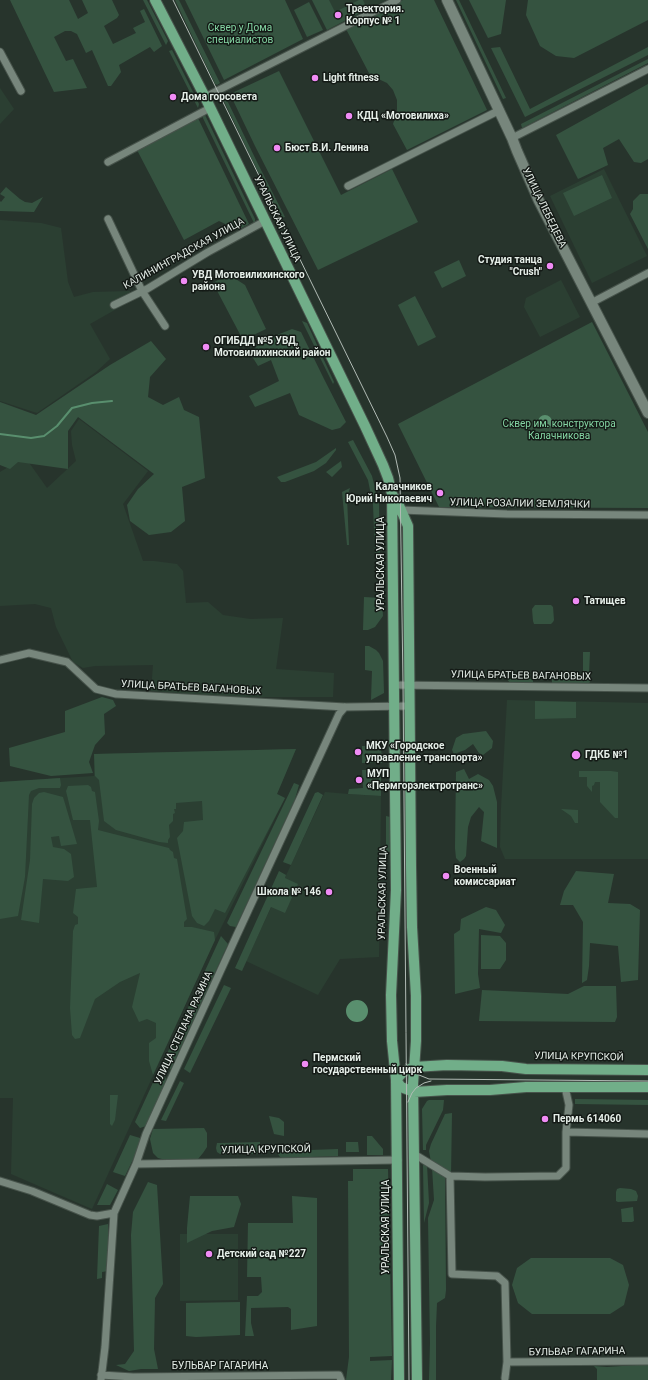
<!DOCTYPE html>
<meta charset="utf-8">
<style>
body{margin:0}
canvas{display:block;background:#27342c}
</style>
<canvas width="648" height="1380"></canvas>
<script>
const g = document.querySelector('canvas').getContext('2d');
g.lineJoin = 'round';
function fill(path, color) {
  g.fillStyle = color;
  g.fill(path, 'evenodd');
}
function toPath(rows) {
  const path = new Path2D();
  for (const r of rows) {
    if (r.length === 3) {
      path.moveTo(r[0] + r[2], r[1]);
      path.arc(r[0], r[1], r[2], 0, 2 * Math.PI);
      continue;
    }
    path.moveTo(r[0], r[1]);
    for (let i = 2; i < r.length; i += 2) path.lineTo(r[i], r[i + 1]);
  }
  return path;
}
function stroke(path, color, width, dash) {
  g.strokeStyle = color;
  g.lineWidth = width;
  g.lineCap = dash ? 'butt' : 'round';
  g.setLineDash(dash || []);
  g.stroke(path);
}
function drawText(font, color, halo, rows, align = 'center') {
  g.font = font + ' Roboto,sans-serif';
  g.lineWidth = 3;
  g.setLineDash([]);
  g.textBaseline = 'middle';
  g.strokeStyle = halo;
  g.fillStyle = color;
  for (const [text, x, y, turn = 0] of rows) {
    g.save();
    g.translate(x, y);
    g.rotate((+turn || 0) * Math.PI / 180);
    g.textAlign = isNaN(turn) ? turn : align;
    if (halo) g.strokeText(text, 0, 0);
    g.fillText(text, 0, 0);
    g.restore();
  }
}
fill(toPath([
 [312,0,386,0,327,30],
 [0,88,14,109,0,124],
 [604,169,647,256,592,283,550,196],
 [0,220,41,223,61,228,68,282,74,297,93,292,130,291,127,303,90,324,110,359,96,372,37,413,0,401],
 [561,280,580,317,540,337,524,307,526,298],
 [79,419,148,471,123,504,143,561,154,561,177,564,183,571,186,603,208,602,223,615,250,619,283,618,276,669,334,673,333,697,230,697,151,691,153,665,95,666,83,668,73,662,56,627,51,608,35,604,0,606,0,472,25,457,47,488,76,461,72,445,71,431],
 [507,700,648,703,648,859,505,859,500,847,501,808],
 [296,749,277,794,285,798,215,940,92,1209,11,1174,13,1098,0,1098,0,782,94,776,94,754],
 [325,792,348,794,381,796,379,957,340,959,318,995,246,961],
 [180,1234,238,1234,238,1300,180,1301]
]), '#2b3f32');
fill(toPath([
 [10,0,69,0,78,19,88,13,82,0,112,0,119,15,117,18,104,26,113,44,136,33,133,28,145,22,140,11,144,9,162,46,154,52,150,47,119,65,121,72,111,86,108,86,92,50,86,53,77,34,71,31,65,31,54,37,66,61,73,59,87,88,54,92],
 [143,0,147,0,168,41,166,45],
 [175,0,179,0,220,83,217,85,215,84],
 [185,0,285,0,303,39,224,80],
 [312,0,329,0,335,12,359,0,363,0,367,9,327,30],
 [403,0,434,0,487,110,407,150,393,124,397,112,397,100,393,90,387,83,370,75,346,29],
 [456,0,459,0,506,98,503,99],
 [469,0,506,0,501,34,488,38],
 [528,0,648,0,648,20,574,58,556,56,540,46,526,15],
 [309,2,323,30,307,37,294,10],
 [500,47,530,109,648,47,648,55,525,117,491,48],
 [172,50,199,104,198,108,169,51],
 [648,59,648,63,522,128,521,124],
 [279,71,341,195,392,169,418,222,318,270,255,146,230,94],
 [648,84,648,159,641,163,634,162,619,139,603,148,608,165,578,179,556,135],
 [224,94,258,164,285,217,281,218,255,166,221,95],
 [201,114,205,115,255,219,255,223,254,223],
 [197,116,249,224,238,230,219,221,184,240,137,150,142,145],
 [602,175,612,198,574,216,563,193],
 [6,187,20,199,25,202,32,203,43,197,34,212,0,211,0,201,1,202,5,197,0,194],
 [640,194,648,194,648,249,630,214,633,209,633,201],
 [459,260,466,276,442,288,434,272],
 [228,274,245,285,266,329,243,340,213,283],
 [415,296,436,337,418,346,398,305],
 [302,321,307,323,334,382,333,384],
 [592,322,648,432,648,508,439,507,398,424],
 [292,329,301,332,324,379,346,422,340,428,332,430,299,415,290,393,255,407,249,396,279,381,271,360,258,366,250,353,262,341],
 [151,341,166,359,150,377,148,397,163,405,179,397,184,410,199,417,205,478,182,487,185,521,171,532,149,535,130,521,127,505,138,489,154,474,78,417,68,431,68,469,18,462,10,469,0,465,0,402,36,415,110,365],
 [353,440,372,476,379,504,380,555,375,554,373,505,368,480,348,442],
 [336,448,336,450,326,463,314,471,285,482,281,482,277,477,316,462],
 [341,461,342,467,332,477,326,472],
 [350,488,347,497,349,545,347,545,342,492],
 [364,597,382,598,383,616,375,627,368,630,363,630],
 [535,605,551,605,553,607,554,620,553,622,551,624,534,624,533,621,532,609],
 [365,646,369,646,376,650,379,653,383,661,384,693,371,700,372,671,365,670],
 [583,652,590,652,589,675,583,675],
 [507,679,533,679,533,684,510,683],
 [552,679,591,679,589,684,552,684],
 [102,697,113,700,116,706,104,714,105,734,95,745,89,762,93,773,51,776,10,766,9,748,65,732,65,711],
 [535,701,576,702,576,718,535,719],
 [486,731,493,741,492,748,483,755,479,753,473,744,465,750,454,754,452,750,456,738,463,734],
 [362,746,381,746,382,763,362,763],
 [296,749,277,794,285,798,225,913,215,909,209,921,204,926,197,923,192,916,177,838,183,831,184,822,203,820,202,801,176,803,176,809,174,809,175,813,173,814,173,821,169,825,170,837,168,840,168,843,159,842,116,830,104,821,99,780,95,776,94,754],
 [464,769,469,779,478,774,489,780,493,786,497,802,497,848,481,841,484,812,479,807,471,817,468,827,466,856,464,859,460,862,456,858,455,848,456,772],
 [362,770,381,770,381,796,348,794,349,789,363,788],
 [579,771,611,771,618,772,618,818,615,818,600,802,600,782,595,782,594,785,592,786,592,792,587,786,587,777,579,777],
 [60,778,61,785,60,788,39,788,31,791,29,795,25,877,18,916,0,919,0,782],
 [294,783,299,785,295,799,236,927,230,926,227,923],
 [88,785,91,787,92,791,95,792,99,821,98,830,169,848,170,850,173,852,174,858,177,859,187,919,184,922,184,927,192,927,214,932,215,940,153,1075,149,1061,149,1043,156,1038,156,1023,147,1019,139,1022,132,1007,140,973,120,982,95,999,80,1038,75,1039,72,1035,70,1008,73,931,75,925,78,924,78,917,73,913,76,889,97,887,90,820,73,820,66,791,68,786],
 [44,792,63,797,77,844,61,846,59,836,51,837,53,847,64,849,71,854,74,877,68,881,43,879,39,923,21,920,30,860,32,804,34,798,39,793],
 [318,792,323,795,291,865,283,862,315,793],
 [561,809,578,810,578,823,575,823,571,816],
 [386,816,390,817,390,850,389,853,386,856],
 [279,871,286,875,285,878,298,884,285,913,271,907,242,971,235,968],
 [576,871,614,874,608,903,630,904,640,910,638,980,621,982,618,946,590,943,589,966,587,980,582,983,583,922,573,905,560,905,564,891],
 [486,907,496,910,505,925,501,933,479,929,478,974,480,988,455,994,454,934,460,930,461,919],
 [481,935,500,936,506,943,506,960,500,969,481,969],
 [221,936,228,944,171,1069,164,1071,160,1069],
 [224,985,231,988,190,1073,184,1069],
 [584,986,616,986,617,1017,615,1022,479,1021,482,990,568,994],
 [160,1075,164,1076,167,1080,146,1126,140,1128,135,1122,156,1076],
 [180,1081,184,1083,166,1121,161,1120],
 [110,1095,118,1095,115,1120,112,1126,110,1124],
 [575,1099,648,1100,648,1105,575,1104],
 [429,1100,444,1100,443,1110,426,1145,426,1150,423,1150,422,1109,427,1101],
 [452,1113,451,1175,431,1162,429,1151,431,1144,445,1114],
 [269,1116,279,1118,284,1122,284,1136,274,1134],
 [204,1128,207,1133,207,1147,203,1153,198,1159,166,1160,158,1158,153,1153,150,1139,153,1129],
 [130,1135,140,1138,142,1141,125,1176,113,1172],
 [367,1136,372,1136,383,1149,383,1155,367,1155],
 [260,1142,260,1154,220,1154,217,1152,216,1148,217,1143,220,1143],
 [346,1142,358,1142,359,1152,346,1152],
 [338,1149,338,1156,283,1158,280,1157,278,1154,283,1151],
 [423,1165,427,1165,429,1203,424,1223],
 [432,1167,445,1177,446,1290,445,1298,437,1303,436,1326,436,1380,429,1380,430,1343,428,1218,434,1200],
 [353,1169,388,1169,392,1356,370,1357,370,1361,392,1360,391,1380,346,1380,349,1357,348,1181,353,1181],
 [148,1182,157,1185,163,1284,155,1298,154,1349,158,1369,141,1369,129,1371,116,1365,125,1364,134,1351,131,1235,133,1212],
 [107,1184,118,1190,110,1205,97,1205],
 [620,1188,631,1189,636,1191,638,1196,637,1201,618,1202,616,1201,616,1192,617,1189],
 [190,1196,238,1196,241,1204,234,1227,212,1231,187,1243,187,1228],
 [292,1196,317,1198,317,1326,291,1330,291,1309,288,1307,251,1308,251,1323,254,1336,245,1336,247,1296,258,1296,262,1292,261,1277,247,1277,248,1223,293,1223],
 [633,1207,634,1221,632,1222,622,1222,621,1209],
 [108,1224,108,1271,102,1272,102,1278,97,1279,99,1226],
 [531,1258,610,1258,623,1265,629,1285,624,1305,610,1314,532,1314,518,1303,512,1285,517,1268],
 [240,1302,240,1335,196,1337,186,1336,186,1303],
 [637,1365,648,1365,648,1380,597,1380,597,1369,594,1366,607,1367]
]), '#355340');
fill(toPath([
 [545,422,7],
 [357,1011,11]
]), '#598f6e');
stroke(toPath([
 [0,434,31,438,44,436,57,426,72,408,92,403,112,401]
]), '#598f6e', 2);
const street = toPath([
 [0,52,21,91],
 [205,97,397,0],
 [512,138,648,69],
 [108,162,210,108],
 [348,186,500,110],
 [108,219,142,291,165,326],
 [591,303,648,273],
 [114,305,147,289,208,252,265,221],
 [399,512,401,510,507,514,648,515],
 [0,660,29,653,67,662,96,689,116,694,345,707,409,706],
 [394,685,648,688],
 [566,1132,648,1134],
 [414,1154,450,1176,485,1177,558,1176,566,1168,566,1132,569,1105,565,1087],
 [136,1164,398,1160],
 [450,1176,452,1274,497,1276,505,1283,507,1362,505,1378],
 [0,1181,32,1191,90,1215,97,1216,114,1213],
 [507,1362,648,1361],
 [101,1375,133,1377,339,1375,341,1380],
 [101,1380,105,1347,114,1213,136,1164,146,1134,236,937,339,714,345,707]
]);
const secondary = toPath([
 [447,0,512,138,517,151,539,201,648,413]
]);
const primary = toPath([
 [155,0,205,97,365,426,383,465,388,478,392,494,396,890,391,995,392,1041,396,1080,399,1380],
 [393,496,397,501,408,526,411,866,412,927,416,996,416,1041,413,1084,417,1380],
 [396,1080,401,1087,414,1092,447,1090,490,1090,526,1087,648,1087],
 [396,1080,403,1072,414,1067,447,1065,502,1066,526,1069,648,1070]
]);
stroke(street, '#47534b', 9);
stroke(secondary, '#47534b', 12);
stroke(primary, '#47534b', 12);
stroke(street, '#77867c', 7);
stroke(secondary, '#77867c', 10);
stroke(primary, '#71ae89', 10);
stroke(toPath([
 [173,0,387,437,395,455,400,478,403,685,409,1380],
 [406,1064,414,1073,429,1079,648,1081],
 [408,1102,412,1093,416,1088,424,1083,431,1081]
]), '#b1bbb5', 1);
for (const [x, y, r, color] of [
 [338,15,4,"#f08bf5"],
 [315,78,4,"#f08bf5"],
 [173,97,4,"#f08bf5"],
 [349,116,4,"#f08bf5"],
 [277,148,4,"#f08bf5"],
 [550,266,4,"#f08bf5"],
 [184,281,4,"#f08bf5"],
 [206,347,4,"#f08bf5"],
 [440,493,4,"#f08bf5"],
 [576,601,4,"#f08bf5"],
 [358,752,4,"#f08bf5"],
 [576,755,5,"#f08bf5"],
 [359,780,4,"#f08bf5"],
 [446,876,4,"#f08bf5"],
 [329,892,4,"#f08bf5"],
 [305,1064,4,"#f08bf5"],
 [545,1119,4,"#f08bf5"],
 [209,1254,4,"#f08bf5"]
]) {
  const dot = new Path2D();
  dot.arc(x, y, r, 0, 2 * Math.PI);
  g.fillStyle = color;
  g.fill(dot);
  stroke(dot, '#141a16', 1.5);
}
drawText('bold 10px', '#e5eee8', '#141a16', [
 ["Траектория.",346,9],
 ["Корпус № 1",346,21],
 ["Light fitness",323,78],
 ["Дома горсовета",181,97],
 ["КДЦ «Мотовилиха»",357,116],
 ["Бюст В.И. Ленина",285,148],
 ["Студия танца",542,260,"right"],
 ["\"Crush\"",542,272,"right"],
 ["УВД Мотовилихинского",192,275],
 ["района",192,287],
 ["ОГИБДД №5 УВД,",214,341],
 ["Мотовилихинский район",214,353],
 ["Калачников",432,487,"right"],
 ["Юрий Николаевич",432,499,"right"],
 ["Татищев",584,601],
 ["МКУ «Городское",366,746],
 ["управление транспорта»",366,758],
 ["ГДКБ №1",585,755],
 ["МУП",367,774],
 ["«Пермгорэлектротранс»",367,786],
 ["Военный",454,870],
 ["комиссариат",454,882],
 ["Школа № 146",321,892,"right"],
 ["Пермский",313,1058],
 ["государственный цирк",313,1070],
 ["Пермь 614060",553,1119],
 ["Детский сад №227",217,1254]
], 'left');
drawText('10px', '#84d5a3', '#141a16', [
 ["Сквер у Дома",240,28],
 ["специалистов",240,40],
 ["Сквер им. конструктора",559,424],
 ["Калачникова",559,436]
]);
drawText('10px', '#e5eee8', '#141a16', [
 ["УЛИЦА ЛЕБЕДЕВА",544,208,64],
 ["УРАЛЬСКАЯ УЛИЦА",277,219,64],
 ["КАЛИНИНГРАДСКАЯ УЛИЦА",184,254,-29],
 ["УЛИЦА РОЗАЛИИ ЗЕМЛЯЧКИ",520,504,1],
 ["УРАЛЬСКАЯ УЛИЦА",381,564,-90],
 ["УЛИЦА БРАТЬЕВ ВАГАНОВЫХ",521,676,1],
 ["УЛИЦА БРАТЬЕВ ВАГАНОВЫХ",191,688,3],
 ["УРАЛЬСКАЯ УЛИЦА",383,893,-89],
 ["УЛИЦА СТЕПАНА РАЗИНА",184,1028,-65],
 ["УЛИЦА КРУПСКОЙ",579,1057,1],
 ["УЛИЦА КРУПСКОЙ",266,1150,-1],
 ["УРАЛЬСКАЯ УЛИЦА",386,1227,-90],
 ["БУЛЬВАР ГАГАРИНА",577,1352,-1],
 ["БУЛЬВАР ГАГАРИНА",220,1366]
]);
</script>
